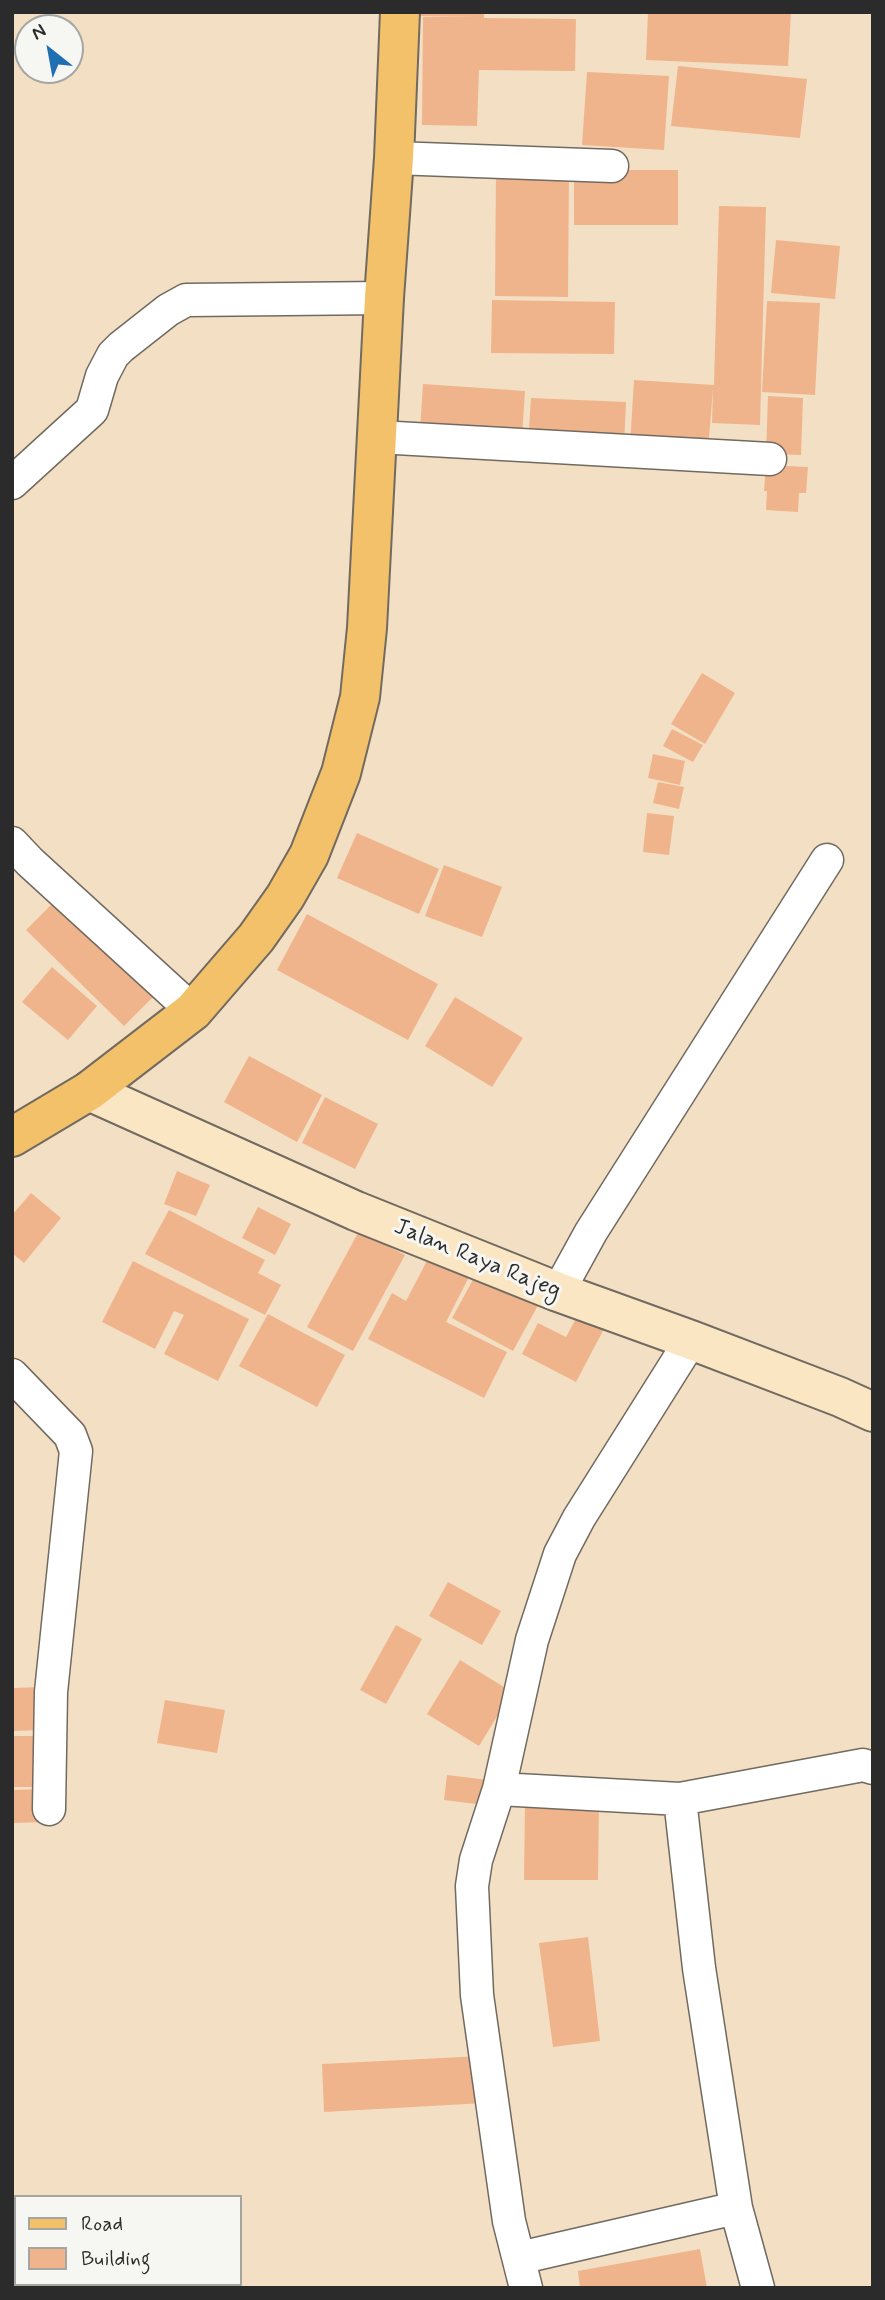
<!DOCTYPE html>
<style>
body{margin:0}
#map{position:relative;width:885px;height:2300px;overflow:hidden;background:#f3dfc3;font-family:Mynerve,sans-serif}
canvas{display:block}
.frame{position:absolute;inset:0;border:14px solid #2b2b2b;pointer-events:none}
.legend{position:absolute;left:14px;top:2195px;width:228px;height:91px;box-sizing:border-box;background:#f6f6f2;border:2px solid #a5a5a2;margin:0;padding:9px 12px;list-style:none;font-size:21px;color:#2b2b2b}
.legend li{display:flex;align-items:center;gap:14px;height:35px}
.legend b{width:35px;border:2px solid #a5a5a2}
.north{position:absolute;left:14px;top:14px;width:70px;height:70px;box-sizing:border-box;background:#f6f6f2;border:2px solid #a5a5a2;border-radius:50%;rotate:329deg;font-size:19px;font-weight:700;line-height:28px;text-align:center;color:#2b2b2b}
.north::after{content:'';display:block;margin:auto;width:24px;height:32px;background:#1f6fb2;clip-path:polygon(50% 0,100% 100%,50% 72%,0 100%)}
</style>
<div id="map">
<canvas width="885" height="2300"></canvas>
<div class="frame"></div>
<ul class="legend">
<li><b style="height:9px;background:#f4c16b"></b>Road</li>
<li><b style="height:19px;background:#f0b48c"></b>Building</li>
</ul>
<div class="north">N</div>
</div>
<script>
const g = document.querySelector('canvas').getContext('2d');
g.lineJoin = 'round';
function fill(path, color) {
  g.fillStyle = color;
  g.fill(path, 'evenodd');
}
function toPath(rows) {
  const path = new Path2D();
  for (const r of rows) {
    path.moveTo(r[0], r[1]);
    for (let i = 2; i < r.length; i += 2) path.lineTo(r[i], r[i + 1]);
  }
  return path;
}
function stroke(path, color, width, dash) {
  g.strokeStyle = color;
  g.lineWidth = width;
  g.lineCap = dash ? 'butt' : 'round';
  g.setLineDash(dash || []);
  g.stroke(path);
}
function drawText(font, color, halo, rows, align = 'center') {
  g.font = font + ' Mynerve,sans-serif';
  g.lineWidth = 6;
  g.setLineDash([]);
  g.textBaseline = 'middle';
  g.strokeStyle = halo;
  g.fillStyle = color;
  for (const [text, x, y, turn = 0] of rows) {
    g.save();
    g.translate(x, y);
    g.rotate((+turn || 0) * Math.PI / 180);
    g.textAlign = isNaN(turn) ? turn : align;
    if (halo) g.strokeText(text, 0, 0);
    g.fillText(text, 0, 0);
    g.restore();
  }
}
fill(toPath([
 [414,12,484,12,484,18,576,19,575,71,479,70,477,126,422,125,423,17,474,17,414,16],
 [648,12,791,12,788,66,646,60],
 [678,66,807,79,800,138,671,126],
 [587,72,669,76,664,150,582,145],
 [496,170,569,171,568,297,495,296],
 [574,170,678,170,678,225,574,225],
 [719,206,766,207,760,425,712,423,713,389,708,449,630,445,634,380,714,385],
 [776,240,840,246,835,299,771,293],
 [492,300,615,302,614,354,491,353],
 [767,301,820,303,815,395,762,392],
 [423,384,525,391,522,437,420,430],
 [768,396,803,398,801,455,766,454],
 [531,398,626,402,624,447,528,443],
 [766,465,808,467,806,493,799,493,798,512,766,510,767,491,764,491],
 [702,673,735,693,705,744,671,724],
 [672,729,703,745,693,762,663,746],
 [653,754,685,761,680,785,648,778],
 [658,782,684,787,679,809,653,803],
 [647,813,674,816,669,855,643,852],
 [357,833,439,869,419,914,337,878],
 [444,865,502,887,482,937,425,916],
 [59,897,156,994,124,1026,26,930],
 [307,914,438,984,408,1040,277,970],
 [52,967,97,1006,68,1040,22,1002],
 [455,997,523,1038,492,1087,425,1046],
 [249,1056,322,1095,297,1142,224,1102],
 [325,1097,378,1124,355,1169,302,1143],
 [177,1171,210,1185,196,1216,164,1204],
 [31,1193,61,1218,24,1263,12,1253,12,1215],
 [258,1207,291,1224,275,1255,242,1238],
 [169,1210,265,1260,258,1273,281,1285,265,1315,145,1254],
 [359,1231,405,1255,353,1351,307,1327],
 [430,1255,470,1275,446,1322,507,1352,484,1398,368,1339,392,1293,406,1301],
 [133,1261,249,1319,218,1381,164,1354,184,1315,174,1311,155,1349,102,1322],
 [481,1265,542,1298,513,1351,452,1318],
 [580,1311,606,1325,576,1382,522,1354,538,1323,566,1337],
 [268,1314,345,1355,317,1407,239,1366],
 [448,1582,501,1611,482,1645,429,1616],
 [396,1625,422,1639,386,1704,360,1690],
 [460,1660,512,1692,479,1746,427,1714],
 [42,1687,43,1730,12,1731,12,1688],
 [165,1700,225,1710,217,1753,157,1743],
 [12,1736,46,1736,46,1787,12,1787],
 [447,1775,488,1780,484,1805,444,1800],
 [48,1789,49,1822,12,1823,12,1790],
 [525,1802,599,1802,598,1880,524,1880],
 [588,1937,600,2041,553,2047,539,1943],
 [482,2056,484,2103,324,2112,322,2064],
 [700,2249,707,2288,580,2288,578,2271]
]), '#f0b48c');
const minor = toPath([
 [394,158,612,166],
 [378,437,770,459],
 [12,483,92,410,102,376,113,355,121,347,168,310,186,300,384,298],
 [12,843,30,862,193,1011],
 [558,1292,591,1232,827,860],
 [12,1375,70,1435,76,1451,51,1692,49,1809],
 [499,1789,680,1799,863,1765,873,1768],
 [680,1799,699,1968,736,2208,758,2288],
 [519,2258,736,2208],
 [526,2288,509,2221,477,1995,472,1886,476,1860,499,1789,532,1640,560,1554,579,1518,691,1340]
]);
const secondary = toPath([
 [89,1091,356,1211,558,1292,691,1340,840,1397,873,1412]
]);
const primary = toPath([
 [12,1137,89,1091,193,1011,256,938,285,897,309,855,341,773,360,697,367,628,384,298,394,158,400,12]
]);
stroke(minor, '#716a60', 35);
stroke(secondary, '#716a60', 42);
stroke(primary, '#716a60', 42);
stroke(minor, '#fff', 32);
stroke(secondary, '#fbe6c4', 38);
stroke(primary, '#f4c16b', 38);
drawText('23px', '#2b2b2b', '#f6f6f2', [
 ["Jalan Raya Rajeg",477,1260,22]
]);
</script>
